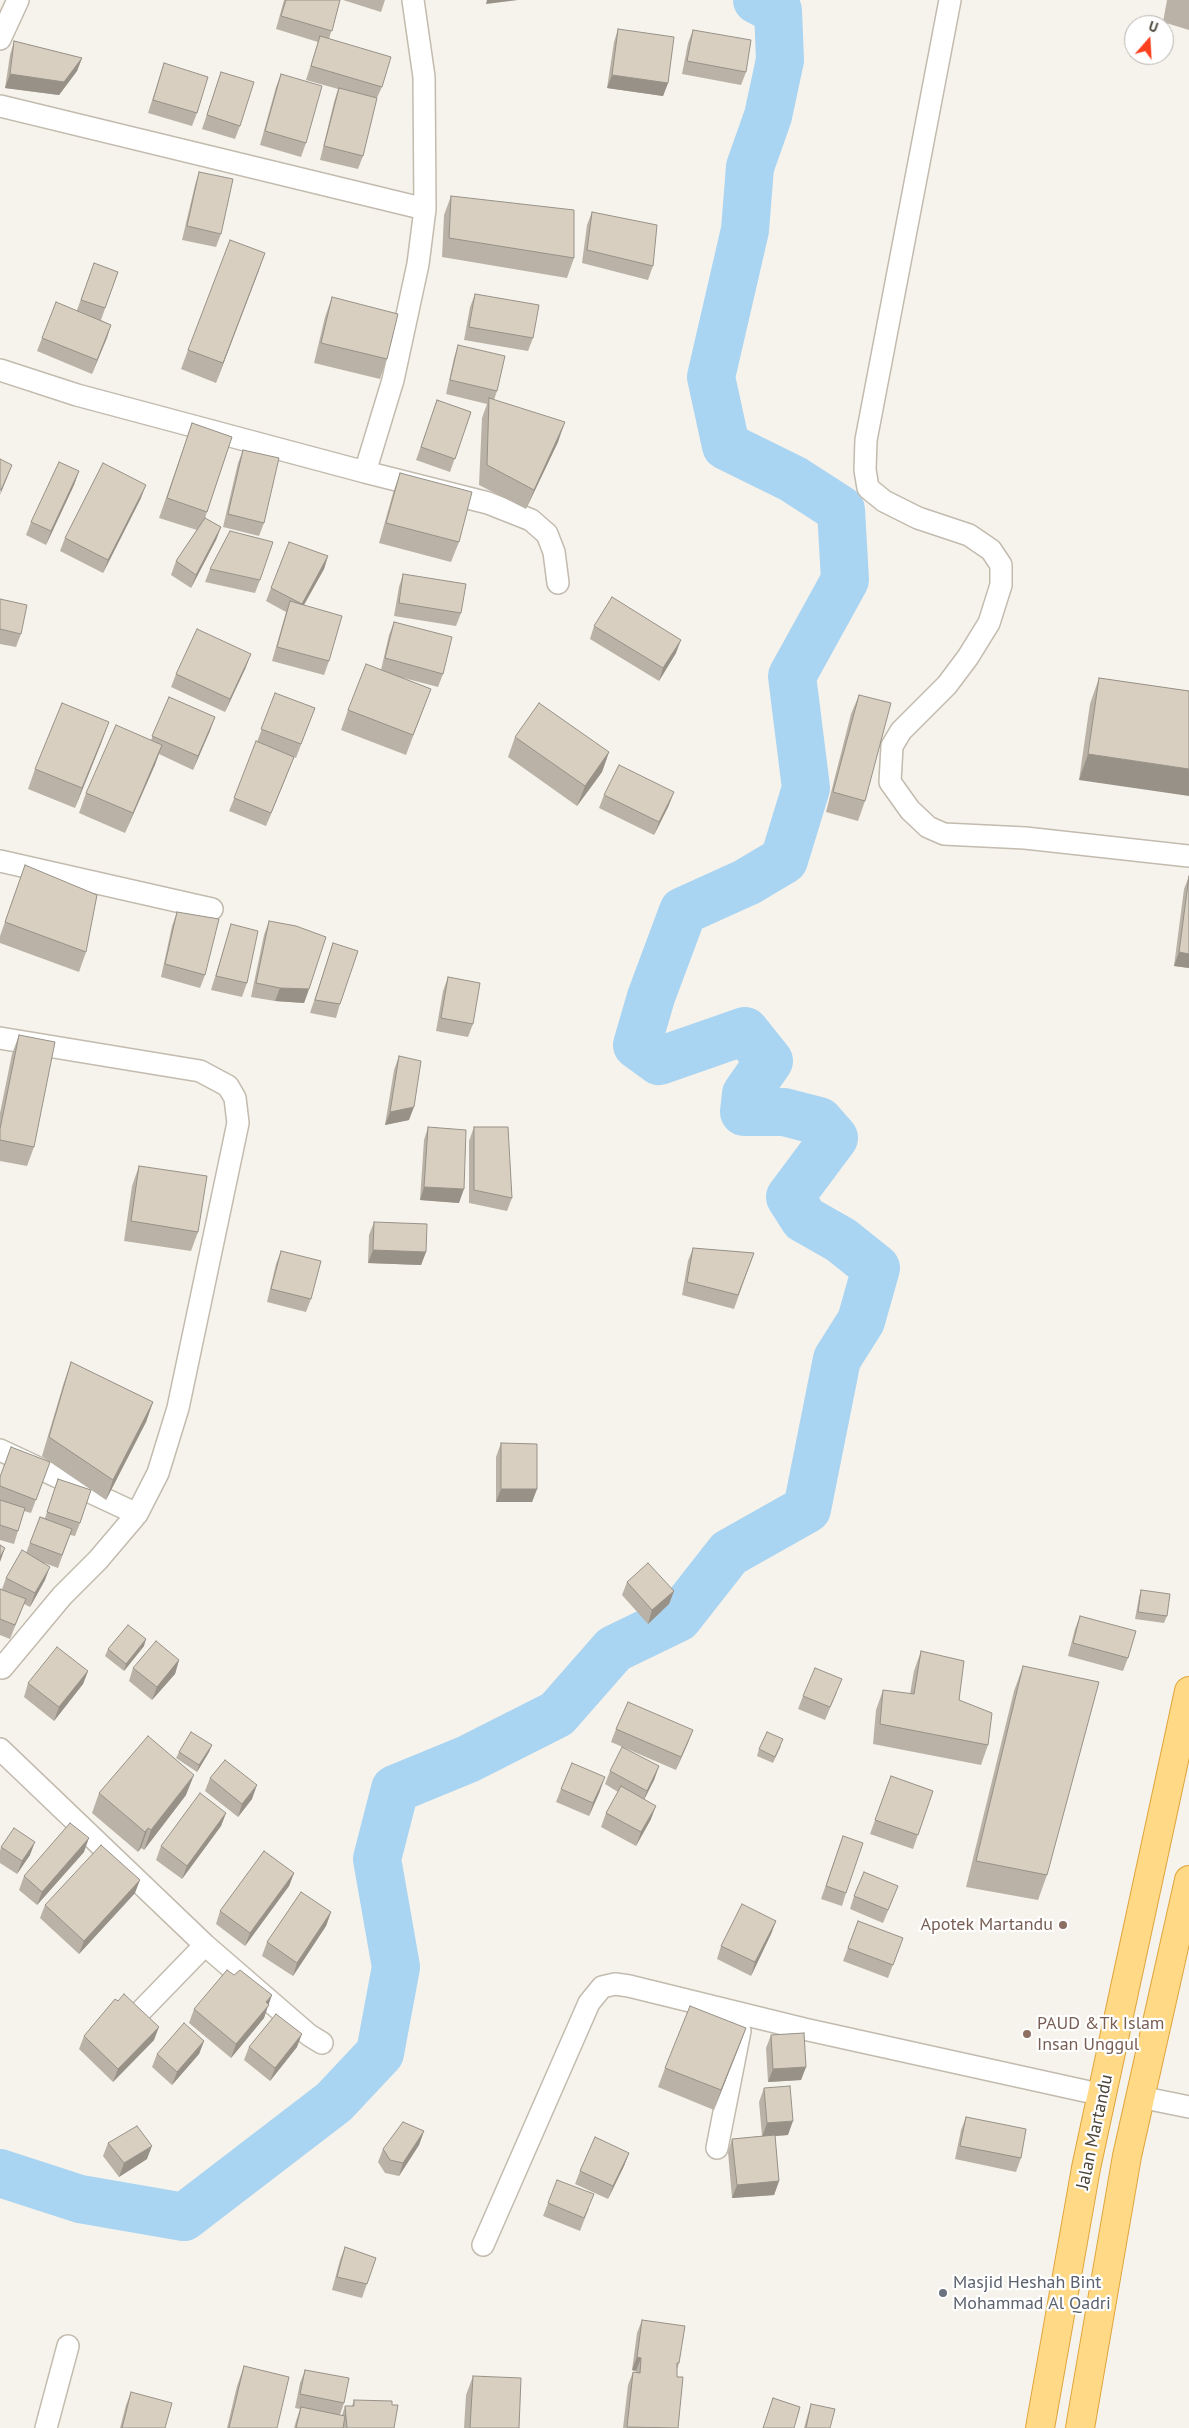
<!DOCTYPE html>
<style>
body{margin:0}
#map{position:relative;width:1189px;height:2428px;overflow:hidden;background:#f6f3ec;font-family:"PT Sans",sans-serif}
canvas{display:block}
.north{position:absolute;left:1124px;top:15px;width:50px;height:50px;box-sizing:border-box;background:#fff;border:1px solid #b7b4b0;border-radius:50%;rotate:19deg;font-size:14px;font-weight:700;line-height:20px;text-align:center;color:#4b4439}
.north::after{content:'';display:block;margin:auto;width:18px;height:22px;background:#fc3f1d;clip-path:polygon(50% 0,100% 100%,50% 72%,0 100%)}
</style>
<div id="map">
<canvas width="1189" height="2428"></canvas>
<div class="north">U</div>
</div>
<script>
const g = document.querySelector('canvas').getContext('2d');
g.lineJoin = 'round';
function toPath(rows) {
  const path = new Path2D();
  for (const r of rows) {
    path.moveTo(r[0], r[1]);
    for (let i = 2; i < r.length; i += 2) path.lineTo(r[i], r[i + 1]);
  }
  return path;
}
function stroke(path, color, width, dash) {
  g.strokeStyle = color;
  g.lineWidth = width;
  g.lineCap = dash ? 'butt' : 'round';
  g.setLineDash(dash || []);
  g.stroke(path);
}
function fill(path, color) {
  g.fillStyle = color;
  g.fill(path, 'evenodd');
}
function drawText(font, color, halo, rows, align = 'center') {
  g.font = font + ' "PT Sans",sans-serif';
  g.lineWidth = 4.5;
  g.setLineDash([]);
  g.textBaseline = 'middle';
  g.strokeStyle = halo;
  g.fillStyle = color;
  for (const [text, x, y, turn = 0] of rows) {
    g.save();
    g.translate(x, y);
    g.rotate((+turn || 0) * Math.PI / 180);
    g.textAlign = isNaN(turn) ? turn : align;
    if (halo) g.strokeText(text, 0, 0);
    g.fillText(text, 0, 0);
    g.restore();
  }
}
stroke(toPath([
 [0,2173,80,2199,184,2217,334,2102,380,2053,396,1967,377,1859,395,1789,468,1759,557,1714,614,1649,678,1618,729,1553,807,1509,837,1359,861,1321,876,1268,841,1240,804,1219,790,1197,834,1138,819,1121,784,1112,744,1112,746,1094,769,1061,745,1031,659,1061,637,1045,651,997,683,911,747,882,784,860,806,788,792,676,845,580,841,510,793,479,726,446,711,377,745,230,750,167,768,116,780,60,778,11,757,0]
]), '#a9d4f2', 48);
const minor = toPath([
 [413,0,424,77,425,209,418,264,393,380,365,472,488,503,531,520,547,534,554,552,558,583],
 [950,0,866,440,865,470,868,488,884,501,918,518,969,535,991,550,1001,565,1001,585,989,623,968,657,947,685,901,731,892,746,890,782,910,810,928,827,944,834,1025,838,1189,856],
 [0,39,18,0],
 [0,106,425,209],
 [0,370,77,395,365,472],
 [0,861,212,909],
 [0,1038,200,1071,228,1086,235,1098,238,1123,178,1408,158,1473,137,1514,98,1560,62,1596,2,1668],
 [0,1450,137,1514],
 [0,1749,205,1945,309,2035,322,2043],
 [141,2011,205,1945],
 [1140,2097,1189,2107],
 [717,2148,740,2031],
 [483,2245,589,2003,602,1987,615,1984,629,1986,804,2029,1103,2095],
 [46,2428,68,2346]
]);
const trunk = toPath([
 [1040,2428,1086,2168,1189,1691],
 [1080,2428,1127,2156,1189,1880]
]);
stroke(minor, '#c2bbae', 24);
stroke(trunk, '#e0a43c', 30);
stroke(minor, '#fff', 21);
stroke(trunk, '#ffd985', 28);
fill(toPath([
 [284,0,340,0,329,39,382,87,376,100,363,156,358,169,320,160,334,102,338,89,306,80,318,42,276,29],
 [343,0,385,0,381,12],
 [1167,0,1189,0,1189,30,1163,22],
 [618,29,668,83,663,96,607,88,614,42],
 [693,30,746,72,741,85,682,74,688,43],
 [14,41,82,58,77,71,59,95,5,88,10,55],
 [164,63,197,113,192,126,148,113],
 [221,72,240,126,235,139,202,129],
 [281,74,306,143,301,157,260,145,276,87],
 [199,172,221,234,216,247,182,240,195,185],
 [451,196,574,258,567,278,442,257,444,215],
 [592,212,653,266,648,280,582,263,587,225],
 [265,253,216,383,181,369,188,350],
 [94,263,118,272,101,320,111,325,92,374,37,351,42,338,77,310],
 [475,294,533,338,528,351,464,340,470,307],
 [332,297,387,359,380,379,314,363,325,317],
 [458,345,497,391,494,400,558,442,526,509,479,485,482,418,487,404,446,394,454,358],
 [437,400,471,412,450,472,416,460],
 [192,423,232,437,205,518,221,527,216,540,191,588,171,575,176,561,197,530,159,518],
 [243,450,264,523,259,536,223,527,238,463],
 [79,471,74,485,46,545,26,535,31,522],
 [400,473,459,542,451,562,379,543,393,493],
 [141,498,103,573,60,551,65,538],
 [328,556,324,569,304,605,329,661,324,675,272,661,286,612,266,601,271,588],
 [210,569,260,580,255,593,205,582],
 [403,574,461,613,456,626,394,616,399,587],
 [0,599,21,634,16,647,0,644],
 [394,622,443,674,438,687,400,677,431,689,406,755,341,730,348,710,381,670,389,635],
 [594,626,676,653,659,681,590,639],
 [246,667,225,712,171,687,176,674],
 [1099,678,1189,691,1079,780,1090,704],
 [275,693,315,708,296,758,294,757,266,826,229,811,257,742],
 [859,695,865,801,858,821,826,812,851,714],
 [169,697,215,717,193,770,159,754,125,833,79,813,86,793,151,740],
 [515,737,609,752,602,772,577,806,508,757],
 [102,741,75,808,28,789,35,769],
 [604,795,669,805,654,835,599,808],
 [1189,876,1189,968,1174,966,1184,889],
 [18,885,86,952,79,972,0,943,0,936],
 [177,912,205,975,200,988,161,977,172,926],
 [269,921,309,989,304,1003,275,1001,251,997,264,935],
 [231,924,247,983,242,997,211,990,227,938],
 [333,943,340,1004,336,1018,310,1013],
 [448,977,473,1024,468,1037,436,1031,443,991],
 [19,1035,34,1147,27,1166,0,1161,0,1113,12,1054],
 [399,1056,409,1120,385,1125,394,1070],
 [428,1127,459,1203,420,1200,424,1140],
 [474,1127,512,1198,507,1211,469,1203,469,1141],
 [139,1166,198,1232,191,1251,124,1241,132,1186],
 [374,1222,426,1252,421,1265,368,1263,369,1235],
 [693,1248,754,1253,734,1309,682,1295,688,1261],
 [281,1251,311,1299,306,1312,267,1302,276,1264],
 [71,1362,153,1402,146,1422,106,1500,50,1462,31,1513,24,1511,14,1544,0,1540,0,1477,50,1462,42,1456,64,1382],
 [501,1443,537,1489,532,1502,496,1502,496,1457],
 [58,1479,80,1523,75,1536,70,1535,58,1568,44,1563,45,1580,30,1607,24,1604,10,1639,0,1635,0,1589,2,1589,6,1578,26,1553,40,1517,45,1518],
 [627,1582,674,1591,669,1604,648,1624,622,1595],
 [1141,1590,1167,1616,1164,1623,1135,1619,1139,1597],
 [1080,1616,1128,1658,1123,1671,1068,1656,1075,1629],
 [144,1646,124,1671,105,1656,108,1649],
 [921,1651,988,1745,981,1765,873,1744,876,1710,883,1690,910,1694,914,1671],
 [179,1660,175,1674,152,1700,129,1681,133,1668],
 [1023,1666,1047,1875,1038,1900,966,1887,1014,1691],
 [88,1671,83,1684,54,1721,24,1697,28,1683],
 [837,1692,825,1720,798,1709,803,1696],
 [616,1729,693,1730,676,1770,611,1742],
 [212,1745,209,1752,197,1772,176,1758,179,1752],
 [781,1746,773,1763,757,1756,759,1749],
 [659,1766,654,1780,644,1799,651,1819,636,1846,601,1827,606,1813,618,1792,605,1784,610,1771],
 [891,1776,933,1791,913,1849,870,1834],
 [210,1778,252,1799,238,1817,205,1791],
 [561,1789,600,1791,589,1816,556,1802],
 [99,1793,186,1795,144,1850,141,1848,138,1852,92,1813],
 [226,1813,221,1826,182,1879,156,1860,161,1846],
 [843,1836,846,1893,842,1906,821,1899],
 [1,1847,30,1855,17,1874,0,1863,0,1851],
 [84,1852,37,1905,19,1890,24,1876],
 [294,1873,289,1886,245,1946,216,1924,220,1911],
 [135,1893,79,1954,40,1918,45,1905],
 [854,1896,893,1899,883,1923,850,1909],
 [331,1912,326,1926,293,1976,262,1956,267,1942],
 [776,1921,771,1934,751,1976,717,1959,721,1946],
 [858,1921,903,1938,888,1978,843,1961],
 [268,2004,264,2018,231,2058,189,2023,194,2009],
 [746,2028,714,2110,658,2087,665,2068],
 [771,2035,806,2067,801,2080,768,2082,766,2048],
 [84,2036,154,2040,113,2082,79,2049],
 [204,2041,199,2054,172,2085,152,2067,157,2054],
 [249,2047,297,2047,270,2081,244,2060],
 [764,2088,788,2135,775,2136,779,2181,774,2195,732,2198,728,2152,732,2139,762,2136,759,2102],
 [966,2117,1021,2158,1016,2172,955,2159,961,2130],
 [424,2131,419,2145,399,2176,385,2173,378,2162,383,2149],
 [108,2143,147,2159,119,2177,103,2156],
 [629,2153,624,2166,608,2199,575,2184,580,2171],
 [548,2203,589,2208,580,2231,543,2216],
 [345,2247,376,2258,362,2298,332,2290,340,2260],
 [642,2320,679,2363,677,2370,678,2428,623,2428,628,2385,633,2372,636,2372,636,2371,632,2370,637,2333],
 [244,2366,277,2428,227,2428,237,2386],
 [305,2370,344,2403,340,2415,342,2415,345,2406,352,2406,354,2400,394,2428,294,2428,296,2421,300,2409,295,2408,300,2383],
 [473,2376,519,2428,464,2428,466,2395],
 [131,2392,165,2428,120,2428,126,2405],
 [811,2404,830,2428,804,2428,807,2417]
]), '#bab2a6');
fill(toPath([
 [487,0,518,0,486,4],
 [82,58,77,71,59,95,5,88,10,74],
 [612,75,668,83,663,96,607,88],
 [265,253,258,273,216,383,223,363],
 [111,325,107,338,92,374,97,360],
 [565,422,558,442,526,509,534,490],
 [12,465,7,478,0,495,1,490],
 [79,471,74,485,46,545,51,531],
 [146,485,141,498,103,573,108,560],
 [221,527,216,540,191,588,196,575],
 [328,556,324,569,297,617,302,604],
 [681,640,676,653,659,681,663,668],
 [251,654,246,667,225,712,230,699],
 [215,717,210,731,193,770,198,756],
 [109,722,102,741,75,808,82,788],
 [162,745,155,765,125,833,133,813],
 [609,752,602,772,577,806,585,786],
 [1088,754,1189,769,1189,796,1079,780],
 [294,757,289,770,266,826,271,813],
 [674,792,669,805,654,835,659,822],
 [1179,952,1189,954,1189,968,1174,966],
 [280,988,309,989,304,1003,275,1001],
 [414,1107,409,1120,385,1125,390,1112],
 [424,1187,464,1189,459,1203,420,1200],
 [373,1250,426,1252,421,1265,368,1263],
 [153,1402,146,1422,106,1500,113,1480],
 [501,1489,537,1489,532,1502,496,1502],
 [5,1548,0,1562,0,1557],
 [50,1567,45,1580,30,1607,35,1593],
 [674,1591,669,1604,648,1624,652,1610],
 [146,1639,144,1646,124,1671,126,1664],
 [179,1660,175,1674,152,1700,157,1687],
 [88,1671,83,1684,54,1721,59,1707],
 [693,1730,688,1743,676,1770,681,1757],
 [212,1745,209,1752,197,1772,199,1765],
 [659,1766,654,1780,642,1804,647,1791],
 [194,1775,186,1795,144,1850,151,1830],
 [605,1777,600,1791,589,1816,593,1803],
 [257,1785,252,1799,238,1817,242,1804],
 [656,1806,651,1819,636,1846,641,1832],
 [226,1813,221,1826,182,1879,187,1866],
 [148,1828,141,1848,138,1852,145,1832],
 [89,1838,84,1852,37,1905,42,1892],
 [35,1842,30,1855,17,1874,22,1861],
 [294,1873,289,1886,245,1946,250,1933],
 [140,1880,135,1893,79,1954,84,1941],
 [331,1912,326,1926,293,1976,297,1963],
 [776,1921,771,1934,751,1976,755,1962],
 [272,1995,264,2018,231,2058,236,2044,266,2002],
 [159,2027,154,2040,113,2082,118,2069],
 [746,2028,739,2047,714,2110,721,2090],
 [302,2034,297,2047,270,2081,275,2068],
 [204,2041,199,2054,172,2085,177,2072],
 [806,2067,801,2080,768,2082,773,2069],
 [793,2121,788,2135,762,2137,767,2123],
 [424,2131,419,2145,399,2176,403,2163],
 [152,2146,147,2159,119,2177,124,2163],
 [629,2153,624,2166,608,2199,613,2186],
 [779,2181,774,2195,732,2198,737,2185],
 [637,2357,641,2358,636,2371,632,2370]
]), '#979187');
const building = toPath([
 [286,0,340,0,332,31,281,16,286,0],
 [618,29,674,37,668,83,612,75,618,29],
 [693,30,751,40,746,72,687,61,693,30],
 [320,36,391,57,382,87,311,66,320,36],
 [14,41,82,58,64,82,10,74,14,41],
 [164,63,208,77,197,113,153,100,164,63],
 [221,72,254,82,240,126,207,115,221,72],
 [281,74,322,86,306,143,265,131,281,74],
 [339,88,377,98,363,156,324,146,339,88],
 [199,172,233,179,221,234,187,226,199,172],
 [451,196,574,210,574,258,449,238,451,196],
 [592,212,657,225,653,266,587,250,592,212],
 [230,240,265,253,223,363,188,350,230,240],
 [94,263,118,272,105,308,81,300,94,263],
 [475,294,539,305,533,338,469,327,475,294],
 [332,297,398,314,387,359,321,343,332,297],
 [56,302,111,325,97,360,42,338,56,302],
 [458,345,505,356,497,391,450,380,458,345],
 [489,398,565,422,534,490,487,465,489,398],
 [437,400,471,412,455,459,421,447,437,400],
 [192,423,232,437,207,512,167,498,192,423],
 [243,450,279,458,264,523,228,514,243,450],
 [0,459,12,465,1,490,0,490,0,459],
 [59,462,79,471,51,531,31,522,59,462],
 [103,463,146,485,108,560,65,538,103,463],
 [400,473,472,492,459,542,386,523,400,473],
 [205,518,221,527,196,575,176,561,205,518],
 [230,531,273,542,260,580,210,569,230,531],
 [289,542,328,556,302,604,271,588,289,542],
 [403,574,466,584,461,613,399,603,403,574],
 [612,597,681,640,663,668,594,626,612,597],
 [0,599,27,605,21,634,0,629,0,599],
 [290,601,342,616,329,661,277,647,290,601],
 [394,622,452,637,443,674,385,658,394,622],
 [197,629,251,654,230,699,176,674,197,629],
 [366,664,431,689,413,735,348,710,366,664],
 [1099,678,1189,691,1189,769,1088,754,1099,678],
 [275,693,315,708,301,744,261,729,275,693],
 [859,695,891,703,865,801,833,792,859,695],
 [169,697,215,717,198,756,152,736,169,697],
 [62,703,109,722,82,788,35,769,62,703],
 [539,703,609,752,585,786,515,737,539,703],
 [116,725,162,745,133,813,86,793,116,725],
 [256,741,294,757,271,813,234,798,256,741],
 [619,765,674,792,659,822,604,795,619,765],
 [25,865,97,895,86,952,5,922,25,865],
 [1189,876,1189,954,1179,952,1189,876],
 [177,912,219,919,205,975,165,964,177,912],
 [269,921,296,926,326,937,309,989,280,988,256,983,269,921],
 [231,924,258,931,247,983,216,976,231,924],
 [333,943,358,951,340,1004,315,1000,333,943],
 [448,977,480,983,473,1024,441,1018,448,977],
 [19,1035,55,1042,34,1147,0,1140,0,1129,19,1035],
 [399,1056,421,1061,414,1107,390,1112,399,1056],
 [428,1127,466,1130,464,1189,424,1187,428,1127],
 [474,1127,508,1127,512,1198,474,1190,474,1127],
 [139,1166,207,1176,198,1232,131,1221,139,1166],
 [374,1222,427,1224,426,1252,373,1250,374,1222],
 [693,1248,754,1253,738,1295,687,1282,693,1248],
 [281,1251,321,1261,311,1299,271,1289,281,1251],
 [71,1362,153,1402,113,1480,49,1437,71,1362],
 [501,1443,537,1444,537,1489,501,1489,501,1443],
 [11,1447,50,1462,36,1500,0,1486,0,1477,11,1447],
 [58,1479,91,1490,80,1523,47,1512,58,1479],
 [0,1500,25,1508,18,1531,0,1525,0,1500],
 [40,1517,72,1529,62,1555,30,1543,40,1517],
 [0,1545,5,1548,0,1557,0,1545],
 [22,1550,50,1567,35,1593,6,1578,22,1550],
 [648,1563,674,1591,652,1610,627,1582,648,1563],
 [0,1589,26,1599,15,1625,0,1619,0,1589],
 [1141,1590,1170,1594,1167,1616,1138,1612,1141,1590],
 [1080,1616,1136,1631,1128,1658,1073,1643,1080,1616],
 [128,1625,146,1639,126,1664,108,1649,128,1625],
 [156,1641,179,1660,157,1687,133,1668,156,1641],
 [57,1647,88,1671,59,1707,28,1683,57,1647],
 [921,1651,964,1661,959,1700,992,1713,988,1745,880,1724,883,1690,914,1694,921,1651],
 [1023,1666,1099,1682,1047,1875,976,1861,1023,1666],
 [815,1668,842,1679,830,1707,803,1696,815,1668],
 [628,1702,693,1730,681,1757,616,1729,628,1702],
 [191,1732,212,1745,199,1765,179,1752,191,1732],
 [767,1732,783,1739,775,1757,759,1749,767,1732],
 [148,1736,194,1775,151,1830,148,1828,145,1832,99,1793,148,1736],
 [622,1747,659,1766,647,1791,610,1771,622,1747],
 [225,1760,257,1785,242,1804,210,1778,225,1760],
 [572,1763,605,1777,593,1803,561,1789,572,1763],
 [891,1776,933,1791,918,1835,875,1820,891,1776],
 [621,1786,656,1806,641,1832,606,1813,621,1786],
 [200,1793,226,1813,187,1866,161,1846,200,1793],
 [70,1823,89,1838,42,1892,24,1876,70,1823],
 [14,1828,35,1842,22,1861,1,1847,14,1828],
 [843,1836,863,1843,846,1893,826,1886,843,1836],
 [101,1845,140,1880,84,1941,45,1905,101,1845],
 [264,1851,294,1873,250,1933,220,1911,264,1851],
 [864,1872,898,1886,888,1910,854,1896,864,1872],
 [301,1892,331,1912,297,1963,267,1942,301,1892],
 [742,1904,776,1921,755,1962,721,1946,742,1904],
 [858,1921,903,1938,893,1965,848,1948,858,1921],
 [227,1970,234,1975,240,1970,272,1995,266,2002,269,2005,236,2044,194,2009,227,1970],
 [124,1994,159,2027,118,2069,84,2036,115,1999,118,2001,124,1994],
 [690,2006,746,2028,721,2090,665,2068,690,2006],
 [276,2014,302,2034,275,2068,249,2047,276,2014],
 [184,2023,204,2041,177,2072,157,2054,184,2023],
 [804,2033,806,2067,773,2069,771,2035,804,2033],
 [790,2086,793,2121,767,2123,764,2088,790,2086],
 [966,2117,1026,2129,1021,2158,960,2146,966,2117],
 [403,2122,424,2131,403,2163,390,2160,383,2149,403,2122],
 [137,2126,152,2146,124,2163,108,2143,137,2126],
 [775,2135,779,2181,737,2185,732,2139,775,2135],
 [595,2137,629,2153,613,2186,580,2171,595,2137],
 [557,2180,594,2194,584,2218,548,2203,557,2180],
 [345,2247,376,2258,367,2284,337,2277,345,2247],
 [642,2320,685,2326,679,2363,677,2363,677,2377,683,2377,678,2428,627,2427,633,2372,640,2373,641,2358,637,2357,642,2320],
 [244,2366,289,2377,277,2428,229,2428,244,2366],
 [305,2370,349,2378,344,2403,300,2394,305,2370],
 [473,2376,521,2378,519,2428,470,2428,473,2376],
 [131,2392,172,2403,165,2428,122,2428,131,2392],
 [773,2398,800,2407,794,2428,763,2428,773,2398],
 [354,2400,392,2401,392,2405,398,2405,394,2428,347,2428,345,2406,354,2406,354,2400],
 [811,2404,835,2409,830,2428,806,2428,811,2404],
 [301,2407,345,2416,343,2428,296,2428,301,2407]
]);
fill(building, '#d8cfc1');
stroke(building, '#979187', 1);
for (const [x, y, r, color] of [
 [1063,1925,5,"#8d6e63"],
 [1027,2034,5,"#8d6e63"],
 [943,2293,5,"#6b7280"]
]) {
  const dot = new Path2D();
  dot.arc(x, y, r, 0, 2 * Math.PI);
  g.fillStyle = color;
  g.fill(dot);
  stroke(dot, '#fff', 2);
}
drawText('18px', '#785e54', '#fff', [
 ["Apotek Martandu",1053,1925],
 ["PAUD &Tk Islam",1037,2024,"left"],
 ["Insan Unggul",1037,2045,"left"]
], 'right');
drawText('18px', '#4b4439', '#fff', [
 ["Jalan Martandu",1095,2132,-78]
]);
drawText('18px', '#5b616d', '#fff', [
 ["Masjid Heshah Bint",953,2283],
 ["Mohammad Al Qadri",953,2304]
], 'left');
</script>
